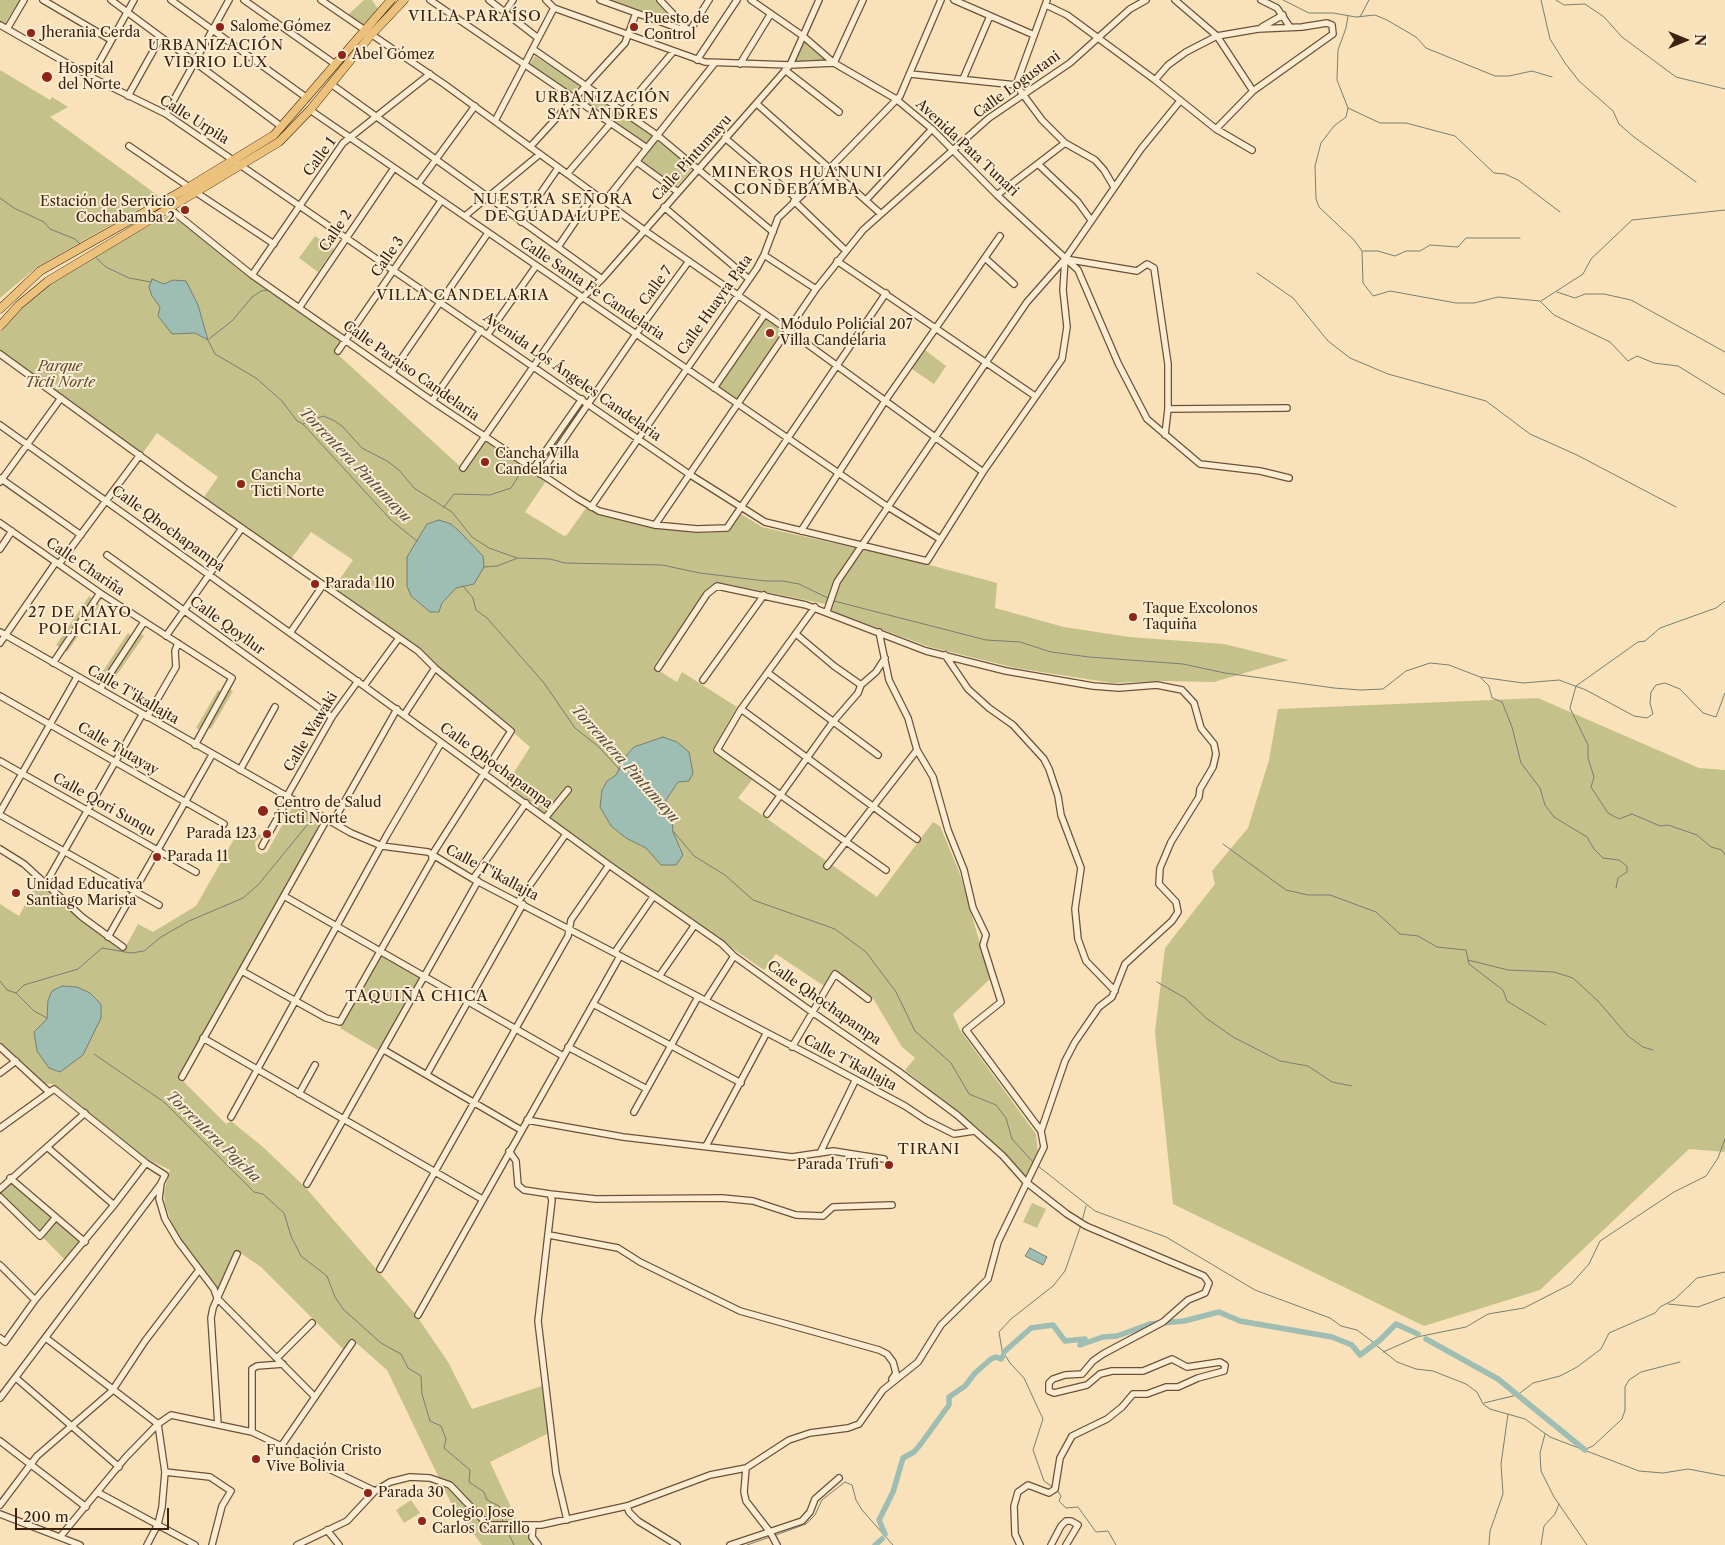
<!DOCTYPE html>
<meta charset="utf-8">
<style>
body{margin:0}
#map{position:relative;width:1725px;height:1545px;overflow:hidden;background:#f9e2b9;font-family:"Libre Caslon Text",serif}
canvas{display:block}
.north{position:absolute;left:1660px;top:15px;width:50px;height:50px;-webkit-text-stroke:4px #fbecd2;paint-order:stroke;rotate:90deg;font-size:14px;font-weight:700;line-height:20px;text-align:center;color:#3d210f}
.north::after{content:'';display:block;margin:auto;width:18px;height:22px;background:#3d210f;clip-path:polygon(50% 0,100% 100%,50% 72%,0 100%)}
.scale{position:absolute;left:15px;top:1508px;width:154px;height:22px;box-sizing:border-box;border:2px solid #3d210f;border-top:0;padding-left:6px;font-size:15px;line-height:18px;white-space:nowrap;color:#3d210f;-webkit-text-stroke:4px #fbecd2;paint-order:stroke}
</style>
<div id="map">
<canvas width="1725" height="1545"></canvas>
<div class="north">N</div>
<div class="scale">200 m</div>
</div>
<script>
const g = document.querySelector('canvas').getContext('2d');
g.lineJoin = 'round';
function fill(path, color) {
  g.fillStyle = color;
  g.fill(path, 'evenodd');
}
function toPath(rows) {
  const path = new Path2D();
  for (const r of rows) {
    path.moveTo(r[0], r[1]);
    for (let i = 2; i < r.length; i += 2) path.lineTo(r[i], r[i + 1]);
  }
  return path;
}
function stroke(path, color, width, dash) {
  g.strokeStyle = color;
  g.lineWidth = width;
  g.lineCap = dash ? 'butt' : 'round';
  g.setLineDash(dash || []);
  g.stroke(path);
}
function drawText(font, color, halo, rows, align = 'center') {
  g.font = font + ' "Libre Caslon Text",serif';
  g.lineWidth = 4;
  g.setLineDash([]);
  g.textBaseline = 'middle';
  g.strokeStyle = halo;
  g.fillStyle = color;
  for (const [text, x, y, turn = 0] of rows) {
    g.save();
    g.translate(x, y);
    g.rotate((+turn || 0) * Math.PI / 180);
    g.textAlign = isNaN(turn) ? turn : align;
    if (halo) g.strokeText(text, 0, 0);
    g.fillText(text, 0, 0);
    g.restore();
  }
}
fill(toPath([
 [0,0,20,0,5,23,0,22],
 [364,0,372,0,378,9,364,25,348,15],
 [606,0,657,0,670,18,665,21],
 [804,42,825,60,795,63],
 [535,56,578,84,579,89,575,93,571,94,529,65],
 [0,70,50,100,52,97,68,107,50,117,160,197,37,267,0,298],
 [583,91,587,91,651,134,652,137,646,144,580,101,578,97],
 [656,140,691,166,691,171,678,185,674,186,643,163,642,159],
 [170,214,251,277,341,341,334,351,464,470,486,440,546,481,525,512,564,536,567,535,586,508,622,521,696,533,727,532,741,514,762,527,926,564,997,583,995,608,1064,627,1129,637,1224,644,1289,660,1214,682,1163,681,1112,683,1016,668,930,647,834,612,825,604,717,582,707,590,653,667,677,682,682,672,737,707,712,751,752,780,738,798,877,897,933,822,940,826,960,874,990,979,953,1014,960,1030,1036,1134,1038,1154,1024,1178,980,1130,905,1070,915,1058,902,1047,874,1000,833,970,824,986,776,954,764,970,673,908,506,785,530,747,515,734,513,727,447,675,420,648,333,589,353,560,311,532,291,559,204,497,218,477,157,433,142,454,0,350,0,332,17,312,43,289,84,262],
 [315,236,334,249,318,272,299,258],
 [765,317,783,332,739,398,734,398,717,387],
 [925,350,946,366,934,384,912,369],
 [582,403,585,404,541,469,537,468],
 [89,596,92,598,59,647,56,645],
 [97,603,100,605,67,652,64,650],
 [128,633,131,636,106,674,103,671],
 [140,633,144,636,116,676,113,674],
 [230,689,233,691,211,729,208,727],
 [218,690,222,692,200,730,196,728],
 [1538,698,1699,768,1725,770,1725,1152,1689,1149,1540,1290,1424,1326,1173,1204,1155,1032,1165,948,1215,884,1212,871,1248,828,1269,760,1278,709],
 [294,804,320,818,321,822,179,1077,226,1124,231,1121,263,1147,306,1188,416,1315,448,1362,472,1409,542,1386,549,1433,490,1462,516,1518,534,1545,482,1545,451,1503,387,1370,353,1340,344,1350,261,1267,236,1250,218,1292,189,1254,173,1227,165,1204,164,1192,170,1170,143,1157,63,1091,52,1084,46,1084,0,1042,0,904,19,916,38,881,46,890,84,922,119,949,124,950,138,924,153,932,196,906,242,825,262,836,255,842,256,851,261,854,267,852],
 [382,954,421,977,379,1051,340,1028],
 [11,1182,81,1242,65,1260,0,1193],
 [1032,1203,1046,1209,1037,1228,1023,1222],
 [411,1500,420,1513,404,1523,396,1510]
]), '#c5c18a');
const water = toPath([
 [152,279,164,284,173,280,186,281,198,305,208,340,195,333,172,334,158,316,160,307,152,296,149,287,152,279],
 [439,520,451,524,459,531,483,556,484,567,474,584,456,588,442,603,439,612,430,612,411,596,407,586,407,557,427,524,439,520],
 [663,737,677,742,689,752,693,773,689,781,678,782,666,800,671,812,673,832,683,855,676,865,661,865,646,848,626,838,611,826,600,807,602,790,607,781,616,775,626,756,634,747,663,737],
 [62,986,77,987,90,993,101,1004,101,1018,83,1055,60,1072,49,1068,37,1051,34,1032,47,1019,48,1000,52,991,62,986],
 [1030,1248,1047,1257,1043,1265,1025,1256,1030,1248]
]);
fill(water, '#9ebdb3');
stroke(water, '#777f71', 1);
stroke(toPath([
 [1283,0,1309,13,1333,13,1356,17,1375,15,1387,20,1416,37,1426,48,1495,76,1509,76,1532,71,1552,77],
 [1541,0,1550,39,1565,63,1579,81,1613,111,1619,124,1634,137,1696,182],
 [1556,0,1564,5,1585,4,1604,17,1622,37,1676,77,1725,89],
 [1348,16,1346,28,1338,50,1337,80,1348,108,1346,117,1334,126,1321,143,1315,166,1316,199,1319,207,1354,240,1362,251,1363,283,1373,296,1390,291,1456,303,1474,303,1498,297,1540,301,1554,315,1610,342,1628,361,1637,356,1654,363,1678,366,1725,395],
 [1360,17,1369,0],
 [1348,108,1380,123,1406,123,1455,136,1494,173,1505,174,1518,180,1560,212],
 [0,198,14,208,44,222,50,229,75,239,80,244],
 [1363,251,1378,251,1395,256,1406,251,1420,251,1430,245,1458,247,1466,238,1520,238],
 [94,256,106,267,129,278,151,282],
 [1257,273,1293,298,1328,341,1350,358,1388,374,1486,401,1530,434,1577,455,1676,507],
 [1557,292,1575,298,1585,294,1604,294,1631,300,1725,352],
 [1541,301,1583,274,1591,259,1632,220,1725,210],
 [209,339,232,321,252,297,261,291,268,290],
 [208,340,215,354,256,378,282,401,297,421,303,424,392,521,417,541],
 [303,424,323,416,333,420,342,426,362,448,387,461,399,470,414,488,452,512,472,537,489,548,517,558],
 [444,507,454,494,490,495,511,488,519,475,526,471],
 [484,567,497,566,518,558,550,559,565,563,662,565,700,573,765,581,783,581,799,584,830,599],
 [463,586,473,598,476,610,487,618,544,683,575,728,599,747,620,770],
 [834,601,986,640,1020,642,1051,652,1089,657,1183,664,1225,673,1334,688,1361,690,1383,689,1406,671,1430,663,1449,665,1480,677,1523,683,1559,680,1586,690,1634,716,1647,718,1653,714,1650,703,1651,692,1656,685,1665,683,1680,689,1703,713,1716,717,1725,693],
 [1725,601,1716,608,1660,628,1645,641,1638,642,1576,686,1570,708,1588,745,1588,758,1594,777,1591,787,1608,813,1619,819,1632,814,1660,826,1668,825,1697,835,1711,847,1722,850,1725,855],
 [1481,678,1489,686,1492,698,1502,702,1512,727,1521,763,1540,788,1545,805,1554,817,1587,837,1594,849,1603,858,1619,860,1627,866,1627,872,1618,878,1616,888],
 [673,831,694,856,725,875,753,900,835,929,866,952,896,992,915,1031,951,1063,969,1094,996,1105,1006,1118,1012,1139,1033,1162],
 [1223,844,1286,890,1308,895,1330,895,1376,912,1400,934,1418,936,1437,947,1466,950,1469,964,1503,990,1507,1001,1546,1025],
 [1468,960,1508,970,1554,972,1573,978,1598,1001,1628,1036,1643,1047,1653,1050],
 [0,981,7,990,16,993,34,1011,47,1018],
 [1157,982,1185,998,1206,1018,1233,1037,1280,1061,1308,1066,1332,1082,1352,1086],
 [16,993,24,985,78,969,102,948,131,953,144,951,161,937,189,921,243,898,258,885,308,824,321,820],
 [94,1054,164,1102,254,1192,263,1194,284,1213,291,1236,301,1256,327,1276,335,1297,343,1309,381,1343,401,1354,408,1368,421,1376,422,1394,430,1421,441,1426,446,1439,444,1448,470,1470,469,1482,484,1492,487,1500,499,1506,503,1522],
 [1038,1166,1095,1211,1166,1237,1255,1290,1330,1318,1341,1326,1357,1330,1373,1342],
 [1082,1221,1086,1206],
 [1668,1304,1698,1307,1725,1297],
 [1377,1346,1397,1362,1416,1369,1433,1371,1466,1384,1477,1392,1483,1404,1490,1409,1525,1419,1550,1437,1639,1471,1663,1473,1688,1469,1725,1476],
 [1383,1352,1417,1337,1466,1327,1488,1314,1524,1308,1571,1284,1589,1264,1600,1241,1674,1192,1706,1176,1718,1158,1725,1139],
 [1520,1393,1533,1383,1560,1376,1577,1367,1601,1349,1609,1333,1655,1313,1660,1307,1675,1299,1697,1278,1725,1272],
 [1484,1403,1517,1395],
 [1545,1434,1540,1453,1541,1471,1554,1497,1587,1545],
 [1586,1449,1593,1446,1622,1419,1625,1410,1625,1387,1629,1380,1641,1372,1680,1362],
 [1054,1488,1044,1481,1033,1450,1043,1419,1024,1378,1010,1363,1002,1350,999,1332,1011,1319,1053,1286,1065,1271,1081,1225],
 [1057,1490,1061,1496,1059,1501,1066,1508,1078,1507,1096,1532,1108,1531,1116,1545],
 [506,1528,514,1545],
 [776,1535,806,1524,815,1515,822,1500,845,1482,852,1485,856,1500,862,1510,893,1545],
 [747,1545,770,1537],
 [1489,1545,1490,1531,1503,1494,1501,1464,1508,1414],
 [1541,1545,1544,1526,1555,1514,1559,1504]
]), '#777f71', 1);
stroke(toPath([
 [1426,1339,1498,1379,1585,1450],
 [1004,1352,1031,1328,1053,1325,1065,1341,1085,1339,1080,1345,1103,1337,1117,1336,1150,1324,1184,1321,1219,1312,1240,1321,1332,1337,1352,1345,1360,1355,1380,1340,1396,1324,1418,1334],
 [885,1534,879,1520,893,1492,903,1458,914,1452,920,1445,949,1405,949,1397,965,1386,975,1373,991,1359,996,1357,1001,1359,1003,1356],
 [875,1545,882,1539]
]), '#9ebdb3', 5.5);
const minor = toPath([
 [43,0,111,40],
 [111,0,282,127],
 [171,0,307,98],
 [244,0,335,64],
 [321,0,444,84,644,230,788,330,983,472],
 [430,0,647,148],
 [489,0,538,38],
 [546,0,554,8,705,62,790,65,834,63,896,99,932,129,997,195,1078,270,1118,363,1147,419,1200,464,1260,471,1289,478],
 [600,0,689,32],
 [660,0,688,30],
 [751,0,803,36,834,63],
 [954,0,1034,35],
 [1175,0,1217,36,1253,91],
 [1261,0,1277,8,1290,27],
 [1046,5,1067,15,1155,80,1216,129,1252,150],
 [505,12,513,0],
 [0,25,91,77,166,114,689,474,765,522,927,561,983,472,1062,359,1067,327,1063,290,1065,259],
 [1262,27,1283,15],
 [7,29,24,0],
 [689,32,709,0],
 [533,49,657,135,773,232],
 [697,60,737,0],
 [834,63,863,0],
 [740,64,770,15],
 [785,70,839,112],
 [910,74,1016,85,1042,120,1065,143,1095,160,1104,170,1114,187],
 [91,77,134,0],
 [963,79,990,16],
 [1155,80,1168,65,1186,52,1217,36,1258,29,1302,27,1327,23,1332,25,1333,34,1253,91,1216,129],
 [331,84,602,279],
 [1016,85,1047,0],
 [128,96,161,37],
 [757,104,881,214],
 [310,110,888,507,940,539],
 [622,112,673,52],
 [166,114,229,0],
 [495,121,554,8],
 [725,138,796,198],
 [129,146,189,187],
 [530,147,625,43,636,13],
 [637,162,678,192],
 [1038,164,1078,202,1091,220],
 [567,174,610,124],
 [418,184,475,106],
 [197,193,274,244],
 [997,195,1065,143],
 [866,200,932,129],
 [605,201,714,64],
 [794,201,845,250],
 [664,207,749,279],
 [169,208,252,275,432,401,577,498,599,511,655,525,697,529,727,528,886,293],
 [465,216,540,154],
 [521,222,558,168],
 [558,247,594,194],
 [764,255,816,289],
 [985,258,1014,284],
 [1065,259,1137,271,1147,264,1154,268,1168,364,1168,409,1165,435],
 [837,261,1035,396],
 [252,275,343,143,430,74],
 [299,308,394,168],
 [488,334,536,266],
 [338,351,441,201],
 [0,354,183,487,418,651,435,668,511,731,432,855,432,860,340,1022,326,1018,242,971],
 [392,372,488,233],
 [714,388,765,314],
 [432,401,481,330],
 [1168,409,1287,408],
 [0,425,364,686,609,865,722,944,734,956,812,1012,898,1071,957,1115,1003,1156,1026,1182,1067,1214,1086,1226,1204,1276,1209,1283,1205,1293,1188,1300,1163,1322,1103,1354,1093,1361,1082,1374,1065,1375,1053,1379,1049,1383,1049,1391,1054,1393,1087,1385,1100,1374,1112,1371,1143,1371,1172,1359,1187,1367,1220,1362,1225,1365,1224,1371,1198,1378,1178,1387,1166,1387,1147,1394,1133,1394,1122,1407,1107,1419,1072,1436,1060,1458,1055,1489,1049,1493,1028,1485,1018,1492,1014,1506,1015,1534,1020,1545],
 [463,468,578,302,602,279,790,65,819,0],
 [533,469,582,399],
 [540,474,636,334,689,261],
 [0,478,81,535],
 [0,482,61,398],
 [591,507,757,268,764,255,778,218,831,167,900,96,941,0],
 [0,523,100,593,232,678,195,745],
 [655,525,816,289,863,230,989,118,1070,63,1130,9,1146,0],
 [801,531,885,401,1000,236],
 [0,549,12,531],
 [107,555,332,717],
 [59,564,140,455],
 [815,607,741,709,717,750,886,870],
 [827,611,837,582,1027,302,1065,259,1141,149,1180,101],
 [0,632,351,833,382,846,428,852,473,879,823,1062,905,1106,926,1120,954,1134,974,1131],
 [879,632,889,680,908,718,917,750,933,777,948,830,964,870,973,908,986,935,983,945,1001,1002,966,1030,1041,1131],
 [290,633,323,585],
 [796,634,834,666,861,685],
 [166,636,242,528],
 [0,643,56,562],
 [945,655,968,689,989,708,1013,725,1044,759,1049,769,1058,796,1061,815,1081,868,1075,909,1078,939,1086,961,1115,991],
 [53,663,100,593],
 [768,673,878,755],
 [703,680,764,595],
 [364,686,399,638],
 [100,689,144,622],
 [0,696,224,824],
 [741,709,917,839],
 [404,715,435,668],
 [147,717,176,667,175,651,178,643],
 [0,761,196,872],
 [240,770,275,707],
 [287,796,332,717,358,681],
 [0,812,77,677],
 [767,814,832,723,858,693,861,685,876,672,885,658],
 [0,815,159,905],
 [546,817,568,790],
 [333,822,397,709],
 [262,846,289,797],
 [0,849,24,864,82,917,123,947],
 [827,866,917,750],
 [473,879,526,803],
 [46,883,142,715],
 [284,896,563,1056],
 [518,902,566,834],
 [108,937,212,755],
 [615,952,653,897],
 [660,975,694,926],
 [706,1000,734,956],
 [593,1004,741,1083],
 [203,1038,482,1199],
 [0,1047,49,1092],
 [568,1047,645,1088],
 [792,1047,835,974,868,999],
 [384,1050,521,1130],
 [0,1073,16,1061],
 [427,1074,523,904],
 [182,1077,327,819],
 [299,1094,315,1065],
 [634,1112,698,997],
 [231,1117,387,835,441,743],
 [527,1120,623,1137,751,1152,792,1157,833,1151,884,1159],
 [0,1128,54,1089,146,1163,165,1175,161,1183,159,1199,165,1219,178,1241,214,1289,217,1298,315,1397],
 [706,1146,766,1034],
 [509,1151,516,1161,518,1185,524,1190,550,1194,552,1200,538,1321,556,1473,567,1520],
 [820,1153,855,1081],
 [10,1178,85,1242],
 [307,1184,478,881],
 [0,1189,85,1113],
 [550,1194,596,1199,722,1198,753,1201,796,1215,823,1216,833,1207,892,1205],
 [0,1197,40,1236,56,1217],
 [114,1205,146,1163],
 [549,1235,618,1248,640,1262,740,1311,879,1350,887,1354,893,1362,896,1373,892,1379],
 [0,1265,35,1300],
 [380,1269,568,936,571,920,609,865],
 [418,1315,620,956],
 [0,1338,5,1342,35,1300,114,1205,47,1147],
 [46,1338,158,1424,165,1472,162,1507,158,1524,147,1545],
 [277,1358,312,1323],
 [16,1378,119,1467],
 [0,1398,160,1185],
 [218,1425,211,1318,213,1308,237,1254],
 [252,1432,252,1369,257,1366,283,1364],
 [0,1441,86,1507],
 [282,1445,352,1343],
 [746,1468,744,1492,746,1501,770,1532,777,1545],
 [165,1472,210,1477,231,1491,222,1506,212,1545],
 [97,1492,195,1545],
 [0,1505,37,1456,112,1391,145,1341,199,1270],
 [627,1506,629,1512,638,1521,677,1545],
 [0,1514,80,1545],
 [533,1525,532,1537,538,1545],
 [327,1530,339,1545],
 [60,1537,126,1457,158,1424,171,1415,252,1432,375,1491],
 [297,1545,347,1521,375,1491,390,1482,410,1477,430,1478,450,1485,488,1525,541,1525,627,1506,710,1475,746,1468,789,1440,810,1433,848,1428,859,1424,883,1390,918,1362,941,1325,988,1279,998,1242,1044,1147,1041,1131,1065,1061,1075,1042,1099,1007,1112,997,1125,964,1172,921,1178,912,1176,902,1159,884,1160,868,1171,842,1199,797,1200,789,1213,767,1216,754,1214,744,1201,728,1194,703,1182,690,1157,685,1119,688,1093,686,1006,671,926,651,806,605,717,586,707,594,658,668],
 [730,1545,802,1521,810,1512,815,1499,839,1478],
 [1051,1545,1061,1526,1066,1521,1071,1521,1078,1525,1066,1545]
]);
const major = toPath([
 [0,309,40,271,189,187,274,135,391,0],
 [0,326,19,305,48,281,279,142,310,110,371,35,404,0]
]);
stroke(minor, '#6c513a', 8);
stroke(major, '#3d210f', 9);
stroke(minor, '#fbecd2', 5.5);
stroke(major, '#ecc17c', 8);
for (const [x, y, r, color] of [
 [220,27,5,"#8f2418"],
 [634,27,5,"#8f2418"],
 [31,33,5,"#8f2418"],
 [342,55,5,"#8f2418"],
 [47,77,6,"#8f2418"],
 [185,210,5,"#8f2418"],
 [770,333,5,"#8f2418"],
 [485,462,5,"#8f2418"],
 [241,484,5,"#8f2418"],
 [315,584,5,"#8f2418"],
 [1133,617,5,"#8f2418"],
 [263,811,6,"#8f2418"],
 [267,834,5,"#8f2418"],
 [157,857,5,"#8f2418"],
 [16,893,5,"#8f2418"],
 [889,1165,5,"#8f2418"],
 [256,1459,5,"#8f2418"],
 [368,1493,5,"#8f2418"],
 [422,1521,5,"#8f2418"]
]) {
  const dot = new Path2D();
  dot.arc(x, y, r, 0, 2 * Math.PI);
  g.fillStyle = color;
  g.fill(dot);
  stroke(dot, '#fbecd2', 2);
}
drawText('14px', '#3d210f', '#fbecd2', [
 ["Puesto de",644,19],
 ["Control",644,35],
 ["Salome Gómez",230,27],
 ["Jherania Cerda",41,33],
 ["Abel Gómez",352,55],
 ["Hospital",58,69],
 ["del Norte",58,85],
 ["Estación de Servicio",175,202,"right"],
 ["Cochabamba 2",175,218,"right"],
 ["Módulo Policial 207",780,325],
 ["Villa Candelaria",780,341],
 ["Cancha Villa",495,454],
 ["Candelaria",495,470],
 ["Cancha",251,476],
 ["Ticti Norte",251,492],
 ["Parada 110",325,584],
 ["Taque Excolonos",1143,609],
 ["Taquiña",1143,625],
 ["Centro de Salud",274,803],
 ["Ticti Norte",274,819],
 ["Parada 123",257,834,"right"],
 ["Parada 11",167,857],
 ["Unidad Educativa",26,885],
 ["Santiago Marista",26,901],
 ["Parada Trufi",879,1165,"right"],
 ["Fundación Cristo",266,1451],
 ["Vive Bolivia",266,1467],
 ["Parada 30",378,1493],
 ["Colegio Jose",432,1513],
 ["Carlos Carrillo",432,1529]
], 'left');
drawText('14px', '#3d210f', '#fbecd2', [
 ["Calle Logustani",1017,85,-36],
 ["Calle Urpila",194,120,32],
 ["Avenida Pata Tunari",967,148,43],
 ["Calle 1",320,157,-54],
 ["Calle Pintumayu",692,158,-48],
 ["Calle 2",336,231,-56],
 ["Calle 3",388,257,-55],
 ["Calle 7",656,286,-54],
 ["Calle Santa Fe Candelaria",592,289,34],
 ["Calle Huayra Pata",715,305,-55],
 ["Calle Paraíso Candelaria",411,371,35],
 ["Avenida Los Ángeles Candelaria",572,377,35],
 ["Calle Qhochapampa",168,529,36],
 ["Calle Chariña",85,567,34],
 ["Calle Qoyllur",227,626,36],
 ["Calle T'ikallajta",133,695,30],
 ["Calle Wawaki",311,732,-59],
 ["Calle Tutayay",118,749,30],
 ["Calle Qhochapampa",496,766,36],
 ["Calle Qori Sunqu",104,805,29],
 ["Calle T'ikallajta",492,873,28],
 ["Calle Qhochapampa",824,1003,35],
 ["Calle T'ikallajta",850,1063,28]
]);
drawText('italic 14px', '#5f492e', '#fbecd2', [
 ["Parque",60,367],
 ["Ticti Norte",60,383]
]);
g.letterSpacing = '1px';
drawText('15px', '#3d210f', '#fbecd2', [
 ["VILLA PARAÍSO",475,17],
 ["URBANIZACIÓN",216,46],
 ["VIDRIO LUX",216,63],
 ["URBANIZACIÓN",603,98],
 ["SAN ANDRES",603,115],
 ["MINEROS HUANUNI",797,173],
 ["CONDEBAMBA",797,190],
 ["NUESTRA SEÑORA",553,200],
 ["DE GUADALUPE",553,217],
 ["VILLA CANDELARIA",463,296],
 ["27 DE MAYO",80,613],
 ["POLICIAL",80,630],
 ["TAQUIÑA CHICA",417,997],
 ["TIRANI",929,1150]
]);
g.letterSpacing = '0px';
drawText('italic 15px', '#5a5040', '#fbecd2', [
 ["Torrentera Pintumayu",355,465,46],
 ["Torrentera Pintumayu",625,764,48],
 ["Torrentera Pajcha",213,1137,44]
]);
</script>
